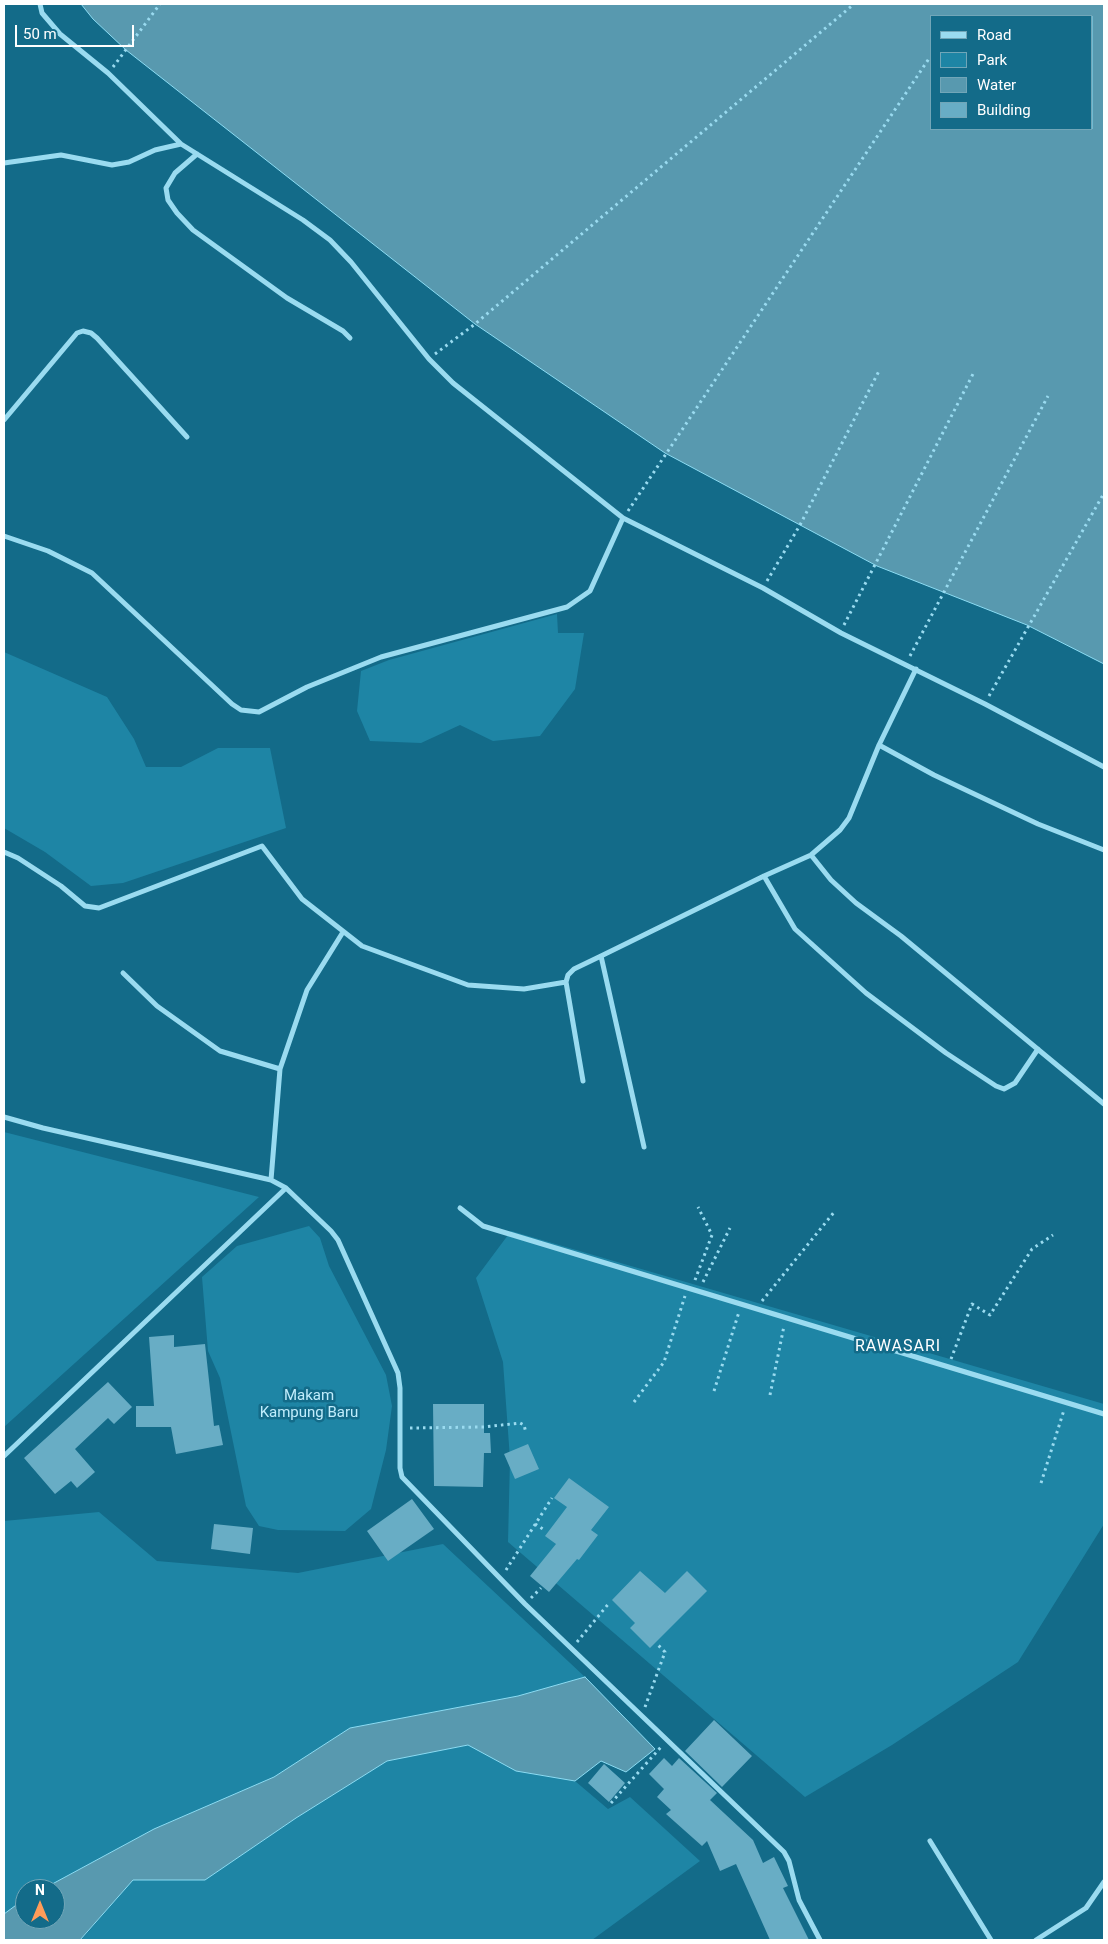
<!DOCTYPE html>
<style>
body{margin:0}
#map{position:relative;width:1108px;height:1944px;overflow:hidden;background:#136b89;font-family:Roboto,sans-serif}
canvas{display:block}
.frame{position:absolute;inset:0;border:5px solid #fff;pointer-events:none}
.legend{position:absolute;left:930px;top:15px;width:162px;height:115px;box-sizing:border-box;background:#136b89;border:1px solid #71a6b8;margin:0;padding:6px 9px;list-style:none;font-size:15px;color:#fff}
.legend li{display:flex;align-items:center;gap:10px;height:25px}
.legend b{width:25px;border:1px solid #71a6b8}
.north{position:absolute;left:15px;top:1879px;width:50px;height:50px;box-sizing:border-box;background:#136b89;border:1px solid #71a6b8;border-radius:50%;rotate:0deg;font-size:14px;font-weight:700;line-height:20px;text-align:center;color:#fff}
.north::after{content:'';display:block;margin:auto;width:18px;height:22px;background:#ff9c59;clip-path:polygon(50% 0,100% 100%,50% 72%,0 100%)}
.scale{position:absolute;left:15px;top:25px;width:119px;height:22px;box-sizing:border-box;border:2px solid #fff;border-top:0;padding-left:6px;font-size:15px;line-height:18px;white-space:nowrap;color:#fff;-webkit-text-stroke:4px #136b89;paint-order:stroke}
</style>
<div id="map">
<canvas width="1108" height="1944"></canvas>
<div class="frame"></div>
<ul class="legend">
<li><b style="height:6px;background:#9adbf0"></b>Road</li>
<li><b style="height:14px;background:#1e85a5"></b>Park</li>
<li><b style="height:14px;background:#5899af"></b>Water</li>
<li><b style="height:14px;background:#68adc5"></b>Building</li>
</ul>
<div class="north">N</div>
<div class="scale">50 m</div>
</div>
<script>
const g = document.querySelector('canvas').getContext('2d');
g.lineJoin = 'round';
function fill(path, color) {
  g.fillStyle = color;
  g.fill(path, 'evenodd');
}
function toPath(rows) {
  const path = new Path2D();
  for (const r of rows) {
    path.moveTo(r[0], r[1]);
    for (let i = 2; i < r.length; i += 2) path.lineTo(r[i], r[i + 1]);
  }
  return path;
}
function stroke(path, color, width, dash) {
  g.strokeStyle = color;
  g.lineWidth = width;
  g.lineCap = dash ? 'butt' : 'round';
  g.setLineDash(dash || []);
  g.stroke(path);
}
function drawText(font, color, halo, rows, align = 'center') {
  g.font = font + ' Roboto,sans-serif';
  g.lineWidth = 5;
  g.setLineDash([]);
  g.textBaseline = 'middle';
  g.strokeStyle = halo;
  g.fillStyle = color;
  for (const [text, x, y, turn = 0] of rows) {
    g.save();
    g.translate(x, y);
    g.rotate((+turn || 0) * Math.PI / 180);
    g.textAlign = isNaN(turn) ? turn : align;
    if (halo) g.strokeText(text, 0, 0);
    g.fillText(text, 0, 0);
    g.restore();
  }
}
fill(toPath([
 [557,614,558,633,584,633,575,689,540,736,493,741,460,725,421,743,370,741,357,711,361,671,389,660],
 [4,652,107,697,134,739,146,767,181,767,218,748,270,748,286,828,123,883,91,886,45,852,4,828],
 [4,1132,259,1197,4,1427],
 [309,1226,320,1238,329,1266,386,1375,392,1406,386,1450,371,1509,345,1531,278,1530,259,1526,246,1506,220,1378,208,1351,202,1277,237,1246],
 [511,1231,1104,1404,1104,1524,1018,1662,892,1745,805,1797,508,1542,510,1459,503,1362,476,1278],
 [99,1512,157,1561,298,1573,443,1544,585,1677,518,1696,350,1728,274,1777,154,1829,43,1889,25,1889,25,1899,4,1914,4,1521],
 [469,1745,516,1771,575,1781,608,1809,630,1797,700,1861,592,1940,81,1940,133,1880,205,1880,296,1818,387,1761]
]), '#1e85a5');
const water = toPath([
 [81,4,1104,4,1104,664,1027,625,877,566,665,453,475,324,126,50,93,19,81,4],
 [932,16,1092,16,1092,129,932,129,932,16],
 [585,1677,655,1749,626,1772,601,1761,575,1781,516,1771,468,1745,387,1761,296,1818,205,1880,133,1880,80,1940,4,1940,4,1914,23,1900,25,1899,25,1919,55,1919,55,1889,43,1889,154,1829,274,1777,350,1728,518,1696,585,1677]
]);
fill(water, '#5899af');
stroke(water, '#8cdcf3', 1);
fill(toPath([
 [174,1335,174,1347,205,1344,214,1426,219,1425,223,1445,176,1454,171,1427,136,1427,136,1406,154,1406,149,1337],
 [108,1382,132,1407,114,1424,108,1418,75,1449,95,1472,77,1488,71,1481,55,1494,24,1458],
 [433,1404,484,1404,484,1433,490,1433,491,1453,484,1453,483,1487,434,1486],
 [528,1444,539,1469,515,1479,504,1454],
 [569,1478,609,1507,591,1530,598,1535,579,1560,577,1559,549,1592,530,1576,556,1544,545,1536,567,1507,554,1498],
 [412,1499,434,1529,388,1561,367,1531],
 [214,1524,253,1528,250,1554,211,1549],
 [640,1571,665,1593,687,1571,707,1591,650,1648,630,1628,635,1623,612,1600],
 [714,1720,752,1756,722,1787,685,1751],
 [664,1758,672,1766,679,1758,717,1793,710,1800,753,1840,763,1863,774,1857,788,1886,783,1888,809,1940,770,1940,736,1864,720,1871,707,1841,702,1846,666,1814,671,1810,657,1797,664,1789,649,1774],
 [604,1764,625,1783,609,1802,588,1783]
]), '#68adc5');
stroke(toPath([
 [113,67,160,4],
 [435,354,475,324,854,4],
 [628,511,930,57],
 [767,581,800,525,879,371],
 [844,625,973,374],
 [910,656,1048,396],
 [989,696,1104,493],
 [695,1280,712,1235,698,1207],
 [703,1282,730,1228],
 [762,1301,835,1211],
 [951,1359,972,1304,990,1315,1032,1249,1053,1235],
 [714,1391,739,1312],
 [770,1395,784,1326],
 [634,1402,664,1362,685,1296],
 [410,1428,484,1427,520,1423,524,1425,526,1433],
 [1041,1483,1064,1410],
 [535,1524,546,1531],
 [506,1570,552,1498],
 [531,1598,541,1588],
 [577,1642,610,1602],
 [645,1707,665,1652,656,1643],
 [611,1803,661,1747]
]), '#9adbf0', 3, [2.5, 4]);
stroke(toPath([
 [40,4,42,13,60,34,108,73,181,144],
 [197,154,175,173,166,188,168,200,177,213,193,230,287,298,343,331,350,338],
 [4,163,61,155,112,165,129,162,155,150,181,144,303,220,330,240,351,262,429,359,453,383,623,518,763,588,841,633,985,704,1104,767],
 [4,420,77,333,83,331,91,333,97,338,187,437],
 [4,536,48,551,92,573,232,704,241,710,259,712,307,687,381,657,567,607,590,591,623,518],
 [879,745,934,775,1038,824,1104,850],
 [4,852,18,858,61,886,85,906,99,908,262,846,302,899,362,946,468,985,524,989,566,982],
 [811,855,831,880,856,903,901,936,1104,1104],
 [764,876,795,929,866,993,946,1053,996,1086,1004,1089,1015,1083,1038,1049],
 [601,956,644,1147],
 [123,973,157,1006,220,1051,280,1069],
 [583,1081,566,982,568,975,574,969,601,956,764,876,811,855,840,830,849,818,879,745,916,669],
 [4,1117,43,1128,271,1180,286,1188,331,1231,338,1240,398,1373,400,1388,400,1468,402,1477,525,1604,784,1852,789,1861,799,1900,820,1940],
 [271,1180,280,1069,307,990,343,932],
 [460,1208,483,1226,1104,1414],
 [4,1456,286,1188],
 [930,1841,991,1940],
 [1036,1940,1086,1908,1104,1882]
]), '#9adbf0', 5);
drawText('15px', '#c0edfc', '#136b89', [
 ["Makam",309,1396],
 ["Kampung Baru",309,1413]
]);
g.letterSpacing = '1px';
drawText('16px', '#fff', '#136b89', [
 ["RAWASARI",898,1347]
]);
g.letterSpacing = '0px';
</script>
